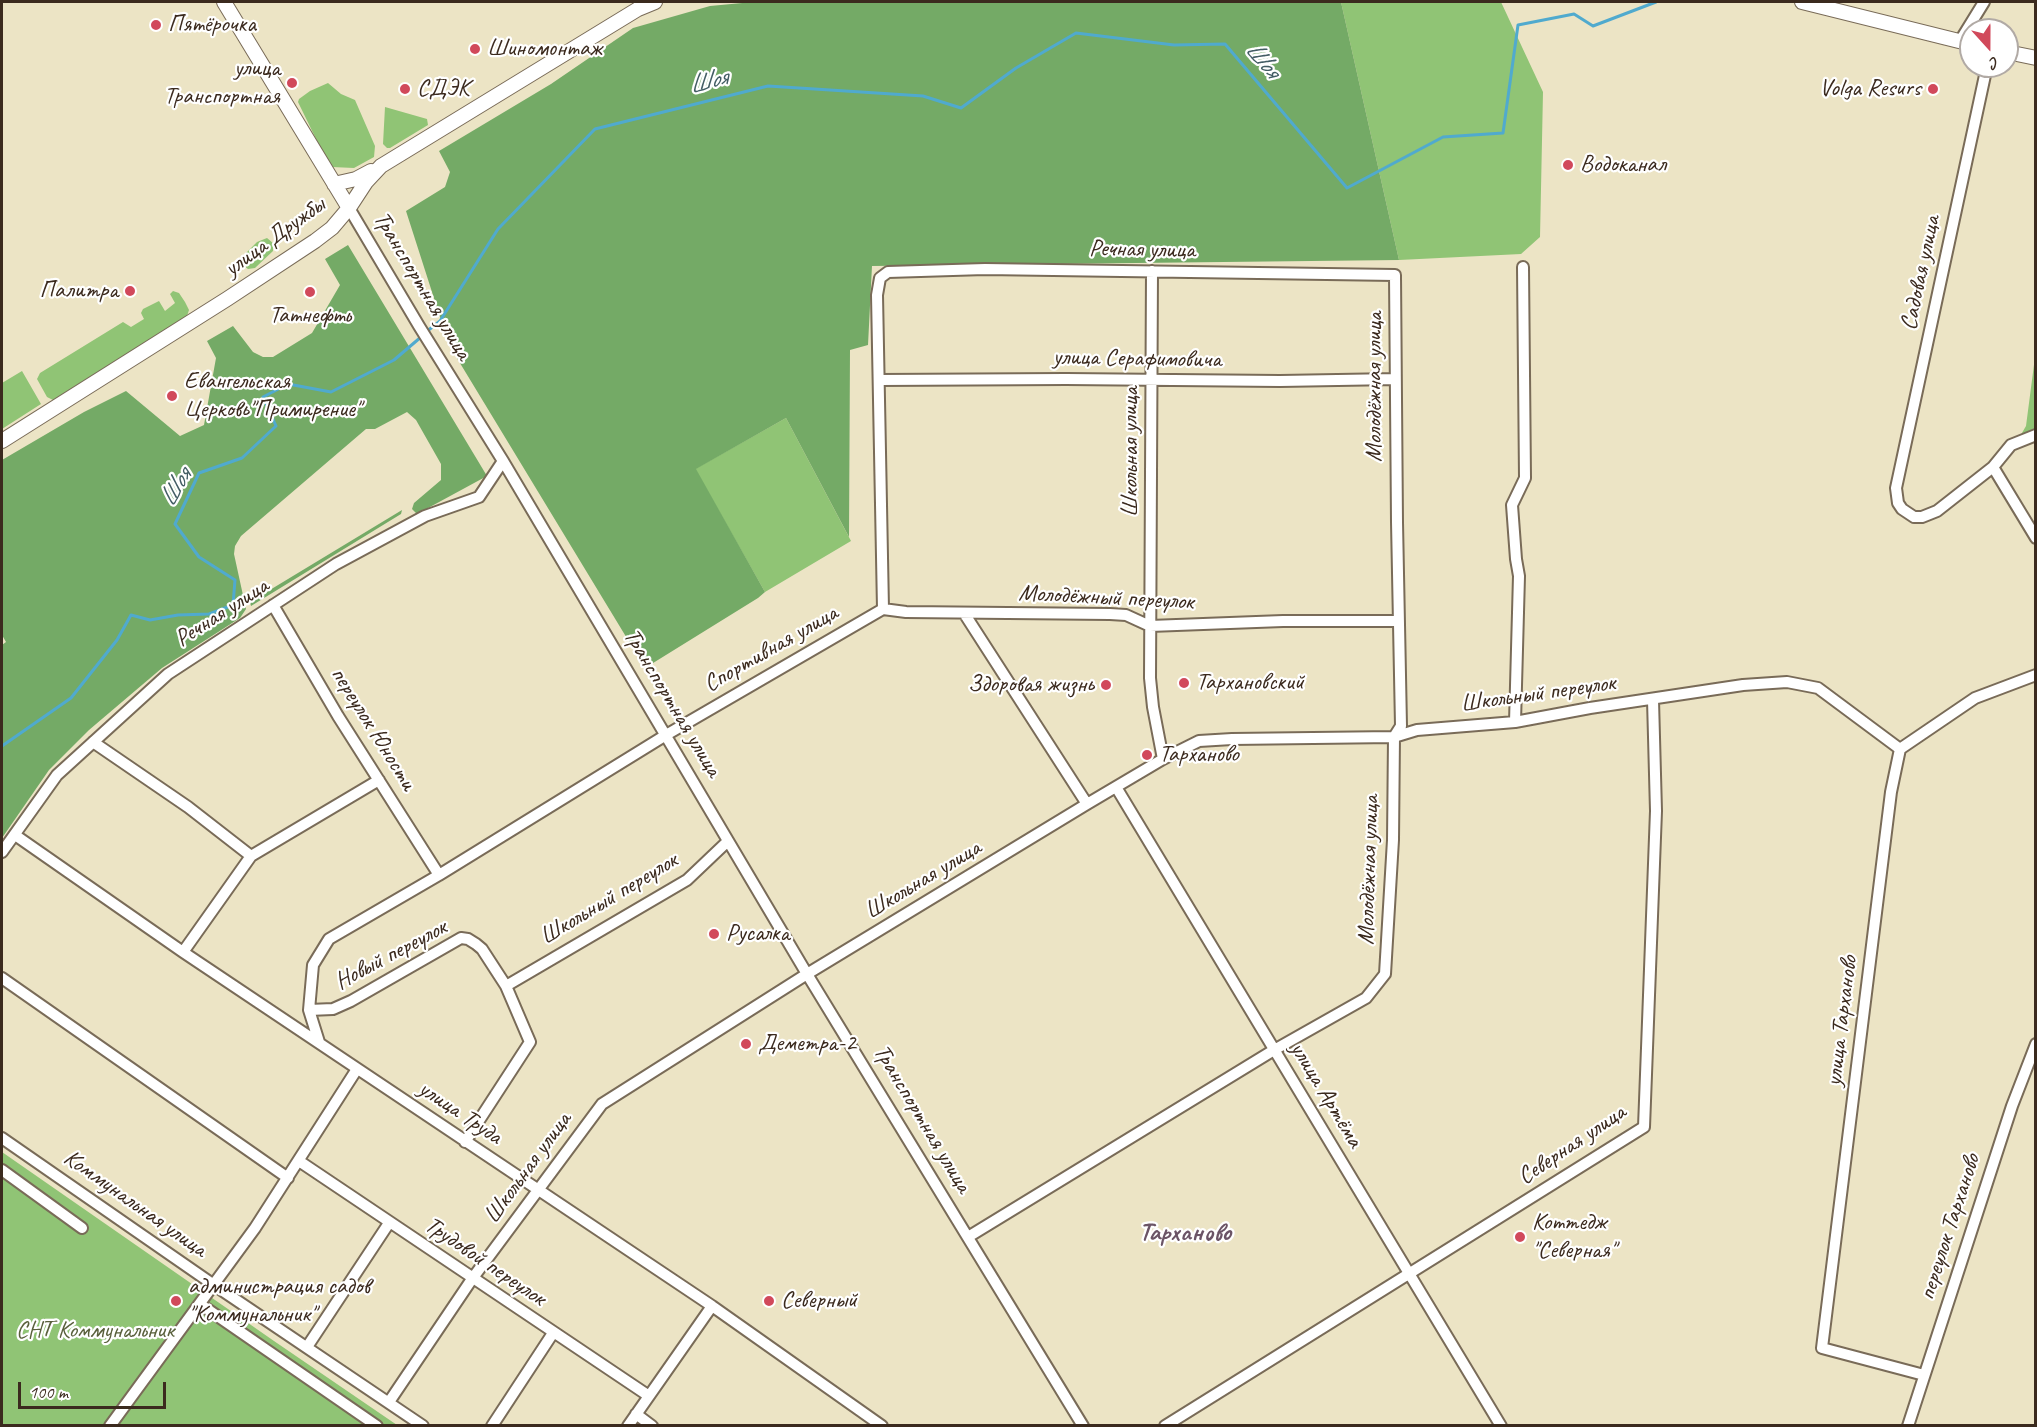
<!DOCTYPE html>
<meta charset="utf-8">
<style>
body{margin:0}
#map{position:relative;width:2037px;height:1427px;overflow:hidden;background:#ece4c5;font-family:Caveat,sans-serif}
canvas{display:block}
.frame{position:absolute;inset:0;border:3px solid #3b2a1e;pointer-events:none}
.north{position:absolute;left:1959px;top:18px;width:60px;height:60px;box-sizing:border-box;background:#fff;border:2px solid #b1aaa5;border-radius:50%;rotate:159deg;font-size:16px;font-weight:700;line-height:24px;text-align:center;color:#3b2a1e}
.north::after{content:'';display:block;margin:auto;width:21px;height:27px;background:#d1495b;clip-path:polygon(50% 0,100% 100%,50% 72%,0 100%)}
.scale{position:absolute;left:18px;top:1382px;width:148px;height:27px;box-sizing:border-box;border:3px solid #3b2a1e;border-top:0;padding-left:8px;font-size:18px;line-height:21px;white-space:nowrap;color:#3b2a1e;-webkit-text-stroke:4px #fff;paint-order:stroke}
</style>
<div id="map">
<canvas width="2037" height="1427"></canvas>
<div class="frame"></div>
<div class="north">С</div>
<div class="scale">100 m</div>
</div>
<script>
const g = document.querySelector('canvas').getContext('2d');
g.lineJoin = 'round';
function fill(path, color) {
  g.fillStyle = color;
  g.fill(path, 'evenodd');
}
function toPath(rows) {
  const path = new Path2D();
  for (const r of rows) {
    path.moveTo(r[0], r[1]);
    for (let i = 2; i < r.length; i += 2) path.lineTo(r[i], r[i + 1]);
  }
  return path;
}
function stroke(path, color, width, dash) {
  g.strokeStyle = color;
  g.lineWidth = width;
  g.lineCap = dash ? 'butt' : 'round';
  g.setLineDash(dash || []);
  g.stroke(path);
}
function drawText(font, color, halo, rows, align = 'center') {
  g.font = font + ' Caveat,sans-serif';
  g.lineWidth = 4.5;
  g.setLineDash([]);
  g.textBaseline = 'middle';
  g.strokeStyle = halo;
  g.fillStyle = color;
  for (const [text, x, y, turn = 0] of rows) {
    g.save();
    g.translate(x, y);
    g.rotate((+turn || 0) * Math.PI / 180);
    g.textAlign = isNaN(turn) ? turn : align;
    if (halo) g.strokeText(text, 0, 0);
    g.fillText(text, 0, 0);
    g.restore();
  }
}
fill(toPath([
 [1341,2,1501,2,1543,92,1540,237,1521,254,1399,260],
 [328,83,341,94,355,100,375,146,374,157,354,168,332,167,317,141,298,102,299,99,310,91],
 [385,107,427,119,428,125,390,148,387,148,383,144],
 [267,238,273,243,273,251,255,268,248,269,244,266,245,254,257,242],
 [173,291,179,293,185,302,189,310,187,316,53,400,47,397,37,379,40,373,123,322,131,327,144,319,141,313,143,309,159,301,165,311,175,303,170,294],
 [2035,357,2035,432,2019,438,2026,426],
 [22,371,41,404,2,429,2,383],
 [786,418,851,541,765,592,695,469],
 [2,1152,274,1341,397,1425,2,1425]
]), '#90c475');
fill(toPath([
 [753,2,1341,2,1399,260,872,266,868,345,850,350,849,537,786,418,696,469,765,592,758,598,645,668,449,345,406,211,445,187,450,172,439,151,551,84,633,28,710,6],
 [348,245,487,476,417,514,412,509,414,503,441,480,441,464,416,420,407,412,375,429,366,429,241,536,235,546,234,554,246,609,240,618,162,668,89,730,49,770,2,838,2,645,6,642,2,635,2,460,84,412,126,391,180,436,204,425,216,358,207,341,233,326,253,352,263,357,273,357,312,333,340,285,325,259],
 [402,510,401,514,251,606,250,602]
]), '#74aa66');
stroke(toPath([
 [426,332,440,321,498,229,595,129,768,86,923,96,961,108,1016,68,1076,33,1174,45,1225,44,1347,188,1443,137,1503,133,1518,25,1574,14,1593,26,1656,2],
 [2,746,71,698,117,640,131,615,150,620,178,615,209,614,233,605,235,580,199,557,175,524,199,473,242,458,276,426,263,397,288,384,331,392,394,360,421,337]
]), '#50aace', 3);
const minor = toPath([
 [1960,41,1984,2],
 [1987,66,1896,488,1898,503,1902,509,1914,517,1922,517,1937,511,1993,467,2011,445,2036,435],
 [349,208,419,326,503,461,807,974,1083,1426],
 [1152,271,1150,678,1153,707,1163,759],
 [879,380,1066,379,1280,381,1395,379],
 [1993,467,2036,538],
 [273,605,338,716,439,875],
 [883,609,877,295,880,278,888,272,985,269,1395,275,1397,522,1401,726,1394,737,1393,840,1385,974,1366,998,1274,1050,968,1237],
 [883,609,906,612,1110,614,1126,615,1150,626,1283,621,1399,621],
 [964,613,1087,804],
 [1515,722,1519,576,1516,559,1512,505,1525,478,1523,267],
 [93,742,188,807,251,856],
 [1116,787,1501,1426],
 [15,835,183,952,712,1306,882,1426],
 [2,852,57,775,168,674,336,564,425,516,479,497,503,461],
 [183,952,251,856,379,780],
 [2,978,288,1178],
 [506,986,687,880,728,841],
 [309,1010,333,1009,351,1001,461,938,468,939,476,944,482,949,506,986,530,1042,465,1142],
 [319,1042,309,1010,313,965,329,939,439,875,666,735,883,609],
 [2,1138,214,1285,423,1426],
 [299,1161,649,1396],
 [2,1170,82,1228],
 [200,1304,377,1426],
 [307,1347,389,1223],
 [1924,1375,1822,1348,1891,792,1900,749,1975,698,2036,675],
 [389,1402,472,1279,602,1104,807,974,1087,804,1163,759,1199,741,1232,739,1394,737,1417,730,1515,722,1590,708,1743,685,1787,682,1818,688,1900,749],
 [636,1414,652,1426],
 [110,1426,255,1228,357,1069],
 [492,1426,553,1333],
 [628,1426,712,1306],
 [1165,1426,1644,1127,1656,811,1653,700],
 [1908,1426,2012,1106,2036,1044]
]);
const major = toPath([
 [224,2,349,208],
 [1802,2,1971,44],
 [2007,52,2036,58],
 [334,184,356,179,371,171],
 [2,441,227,299,315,241,332,228,349,208,366,182,381,166,638,9,655,2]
]);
stroke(minor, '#796b58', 14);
stroke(major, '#796b58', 16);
stroke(minor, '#fff', 10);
stroke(major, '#fff', 14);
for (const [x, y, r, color] of [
 [156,25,6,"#d1495b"],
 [475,49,6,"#d1495b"],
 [292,83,6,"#d1495b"],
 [405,89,6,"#d1495b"],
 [1933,89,6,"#d1495b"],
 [1568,165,6,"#d1495b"],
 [130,291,6,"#d1495b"],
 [310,292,6,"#d1495b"],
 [172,396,6,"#d1495b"],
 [1184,683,6,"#d1495b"],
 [1106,685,6,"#d1495b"],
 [1147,755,6,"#d1495b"],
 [714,934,6,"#d1495b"],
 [746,1044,6,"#d1495b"],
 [1520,1237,6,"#d1495b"],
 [176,1301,6,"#d1495b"],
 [769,1301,6,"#d1495b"]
]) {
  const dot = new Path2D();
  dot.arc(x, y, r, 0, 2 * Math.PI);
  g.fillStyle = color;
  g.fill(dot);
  stroke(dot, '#fff', 2);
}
drawText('24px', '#3b2a1e', '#fff', [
 ["Пятёрочка",168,25],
 ["Шиномонтаж",487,49],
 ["улица",280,69,"right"],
 ["Транспортная",280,97,"right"],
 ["СДЭК",417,89],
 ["Volga Resurs",1921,89,"right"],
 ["Водоканал",1580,165],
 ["Палитра",118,291,"right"],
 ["Татнефть",310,316,"center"],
 ["Евангельская",184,382],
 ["Церковь\"Примирение\"",184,410],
 ["Тархановский",1196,683],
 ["Здоровая жизнь",1094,685,"right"],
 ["Тарханово",1159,755],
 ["Русалка",726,934],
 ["Деметра-2",758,1044],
 ["Коттедж",1532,1223],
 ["\"Северная\"",1532,1251],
 ["администрация садов",188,1287],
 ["\"Коммунальник\"",188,1315],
 ["Северный",781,1301]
], 'left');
drawText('24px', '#3b2a1e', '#fff', [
 ["улица Дружбы",275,237,-36],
 ["Речная улица",1142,250,1],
 ["Садовая улица",1921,273,-78],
 ["Транспортная улица",422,286,59],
 ["улица Серафимовича",1137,359,1],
 ["Молодёжная улица",1375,387,-90],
 ["Школьная улица",1131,452,-90],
 ["Молодёжный переулок",1106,598,3],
 ["Речная улица",222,613,-33],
 ["Спортивная улица",771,649,-30],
 ["Школьный переулок",1538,694,-8],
 ["Транспортная улица",672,703,59],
 ["переулок Юности",373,729,58],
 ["Молодёжная улица",1369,870,-88],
 ["Школьная улица",923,880,-31],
 ["Школьный переулок",609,899,-31],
 ["Новый переулок",391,955,-28],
 ["улица Тарханово",1842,1021,-83],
 ["улица Артёма",1326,1095,59],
 ["улица Труда",460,1113,34],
 ["Транспортная улица",922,1119,59],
 ["Северная улица",1572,1145,-34],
 ["Школьная улица",528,1168,-54],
 ["Коммунальная улица",135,1204,35],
 ["переулок Тарханово",1950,1227,-72],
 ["Трудовой переулок",485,1262,34]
]);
drawText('24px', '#59603c', '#fff', [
 ["СНТ Коммунальник",95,1331]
]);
drawText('italic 26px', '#435d64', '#fff', [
 ["Шоя",1262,60,50],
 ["Шоя",708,82,-14],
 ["Шоя",176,488,-59]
]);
drawText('bold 26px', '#6b5466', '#fff', [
 ["Тарханово",1185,1233]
]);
</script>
